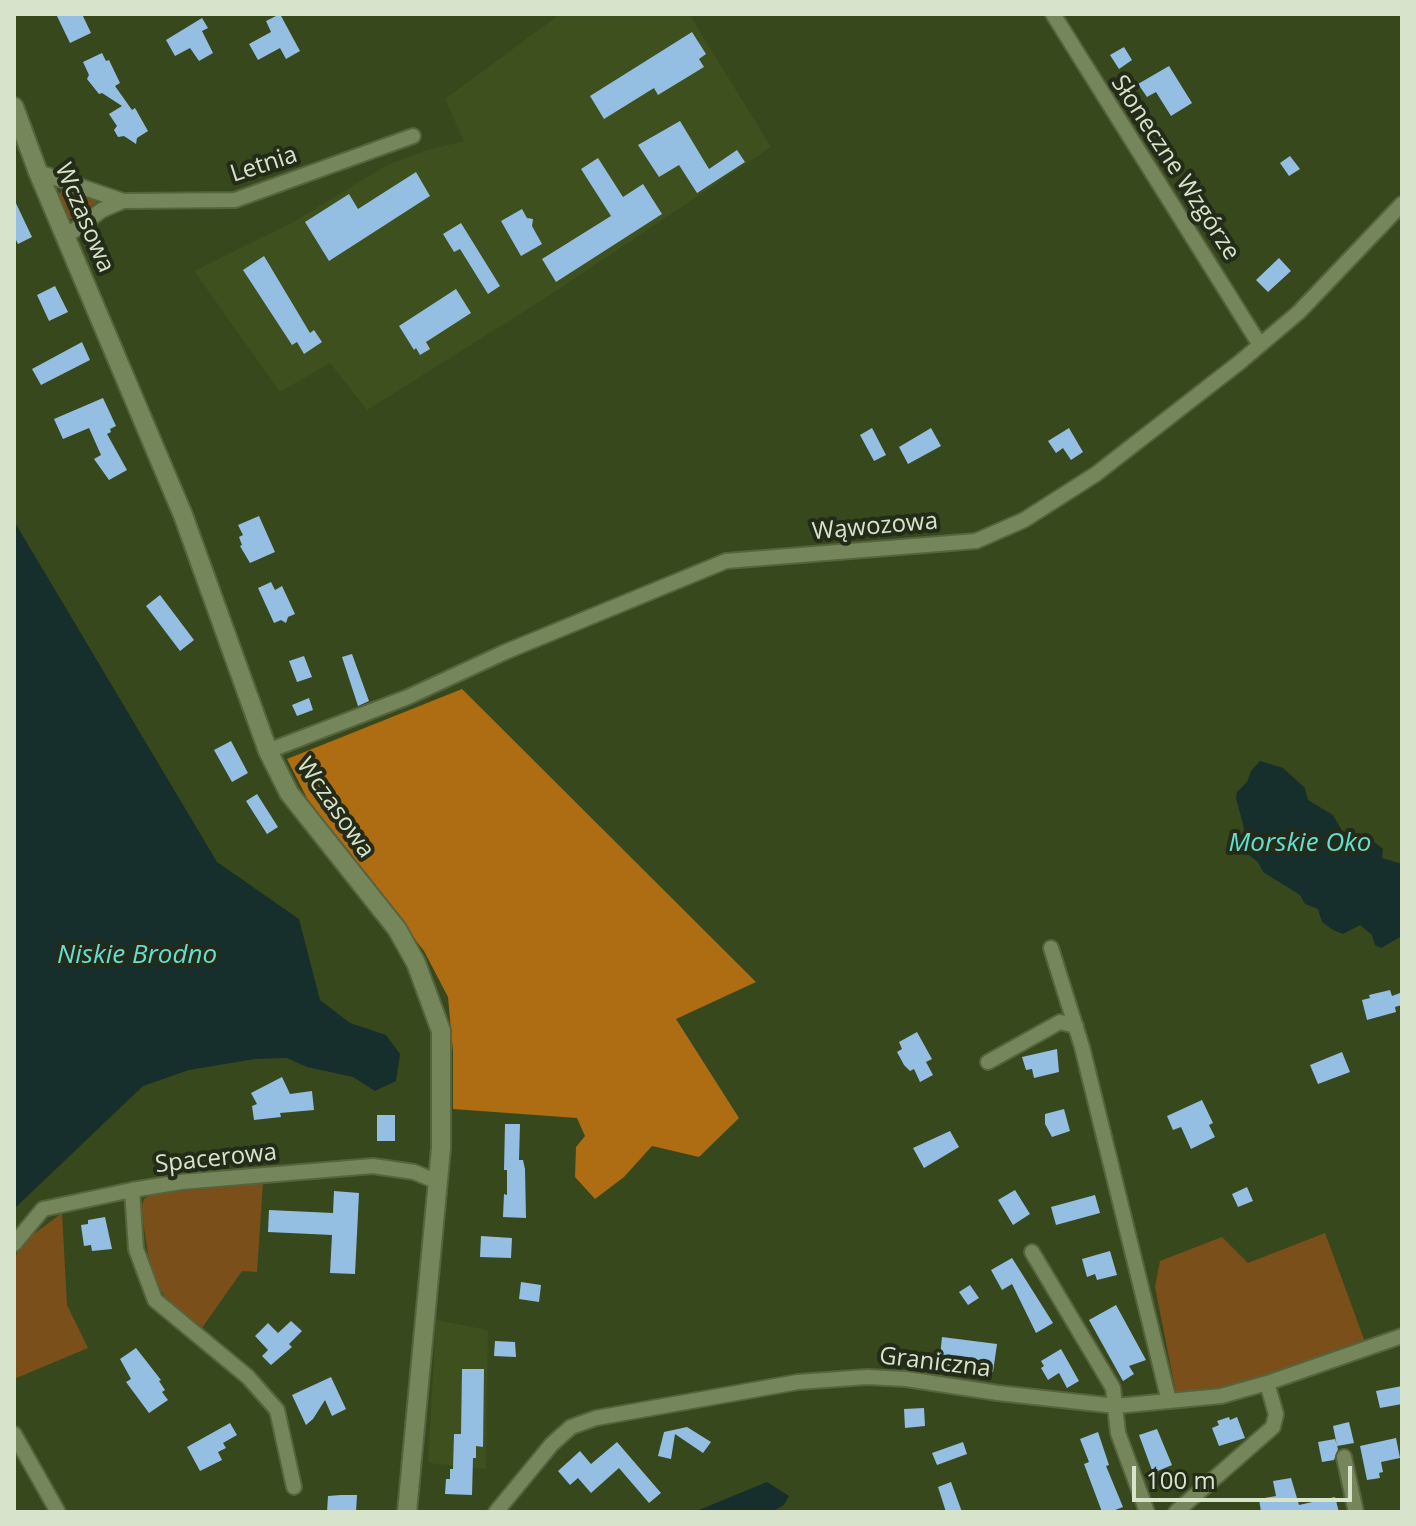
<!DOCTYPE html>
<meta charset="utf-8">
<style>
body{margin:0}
#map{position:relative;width:1416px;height:1526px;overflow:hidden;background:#38481d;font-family:"Open Sans",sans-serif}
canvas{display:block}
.frame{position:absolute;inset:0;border:16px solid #d8e3cb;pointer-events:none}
.scale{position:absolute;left:1132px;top:1466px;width:220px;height:36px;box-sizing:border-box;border:4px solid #d8e3cb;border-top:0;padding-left:10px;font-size:24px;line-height:28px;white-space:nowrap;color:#d8e3cb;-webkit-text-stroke:6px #242b18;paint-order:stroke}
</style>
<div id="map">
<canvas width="1416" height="1526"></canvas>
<div class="frame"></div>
<div class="scale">100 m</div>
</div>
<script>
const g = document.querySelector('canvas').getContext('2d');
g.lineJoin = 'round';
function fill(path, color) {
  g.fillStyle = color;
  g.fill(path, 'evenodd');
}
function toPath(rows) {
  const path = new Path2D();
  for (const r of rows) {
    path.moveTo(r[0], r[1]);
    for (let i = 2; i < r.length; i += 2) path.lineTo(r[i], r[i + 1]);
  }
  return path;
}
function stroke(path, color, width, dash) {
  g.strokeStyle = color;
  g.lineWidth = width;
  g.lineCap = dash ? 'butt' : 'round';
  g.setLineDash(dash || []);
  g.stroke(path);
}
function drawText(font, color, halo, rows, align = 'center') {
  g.font = font + ' "Open Sans",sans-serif';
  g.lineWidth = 8;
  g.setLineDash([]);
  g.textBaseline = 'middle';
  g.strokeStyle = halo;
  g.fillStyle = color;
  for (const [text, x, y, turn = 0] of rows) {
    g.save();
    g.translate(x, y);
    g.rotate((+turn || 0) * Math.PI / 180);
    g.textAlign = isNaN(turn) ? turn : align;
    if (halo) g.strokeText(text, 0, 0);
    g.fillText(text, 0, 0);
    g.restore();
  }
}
fill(toPath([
 [560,14,689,14,771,147,544,299,367,410,330,363,280,392,194,271,297,220,387,165,427,150,464,141,445,99],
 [436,1320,488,1330,486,1469,428,1463]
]), '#3d501d');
fill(toPath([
 [64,188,97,199,96,203,73,219,66,218,56,197],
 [263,1183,257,1272,242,1271,202,1328,166,1299,151,1272,141,1209,144,1199,152,1194],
 [62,1213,67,1305,88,1348,14,1379,14,1259,23,1242],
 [1325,1233,1365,1342,1263,1381,1177,1398,1155,1287,1160,1261,1222,1237,1248,1263]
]), '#7b4f1a');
fill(toPath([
 [462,689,756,982,676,1019,739,1118,699,1157,652,1146,624,1177,595,1199,575,1177,576,1147,585,1136,577,1118,453,1109,453,1052,448,997,424,951,309,802,287,759]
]), '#ae6c13');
fill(toPath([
 [14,521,217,862,299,919,320,1000,350,1023,386,1035,400,1054,396,1081,375,1091,353,1077,307,1067,287,1058,255,1059,189,1070,143,1086,14,1209],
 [1260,761,1283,768,1305,788,1308,800,1333,815,1341,829,1342,837,1349,841,1358,839,1373,841,1383,849,1382,858,1402,864,1402,936,1381,948,1375,945,1372,935,1360,925,1343,934,1333,930,1322,922,1318,909,1305,904,1300,895,1263,872,1258,862,1245,852,1245,832,1236,798,1237,792,1247,782,1251,771],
 [767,1482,789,1496,784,1505,771,1512,694,1512]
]), '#162e2c');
fill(toPath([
 [56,14,82,14,91,33,70,43],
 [280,14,300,51,286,59,280,48,258,60,249,44,271,32,266,21],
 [202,18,208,28,202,31,213,53,199,61,190,48,175,56,166,40],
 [692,32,706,54,699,59,704,67,658,95,654,88,604,119,590,96],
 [1124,47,1132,60,1119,69,1110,55],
 [102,53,106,61,109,60,120,83,115,86,132,110,135,108,148,131,137,138,136,144,124,136,118,137,114,130,117,126,109,114,122,106,102,93,99,94,87,79,89,75,83,62],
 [1169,66,1192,103,1171,116,1156,92,1147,97,1138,84],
 [680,121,709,169,737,150,745,162,697,193,679,165,659,177,638,145],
 [1290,156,1300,169,1289,176,1280,163],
 [598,158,623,197,643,184,662,214,556,282,542,259,611,216,581,169],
 [416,172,430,196,329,261,305,222,349,194,358,209],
 [14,199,32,237,18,244,14,236],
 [522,209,527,218,533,219,532,226,542,244,521,256,501,221],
 [461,223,500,286,488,294,460,249,454,252,443,234],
 [264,256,310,333,314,330,322,342,304,354,297,342,292,345,243,270],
 [1279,258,1291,271,1268,292,1256,280],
 [55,286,68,312,49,321,37,295],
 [456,289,471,313,426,342,430,349,420,355,416,348,414,350,399,326],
 [82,342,90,360,41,385,32,369],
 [103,398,116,426,110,429,111,432,107,434,127,470,109,480,94,459,101,455,89,428,63,439,54,419],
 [872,428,886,455,874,461,860,435],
 [931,428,941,446,908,464,899,447],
 [1069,428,1083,452,1071,460,1063,448,1056,453,1048,441],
 [259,516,275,552,250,563,240,546,242,545,239,537,243,535,238,525],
 [271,582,275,590,282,586,295,614,288,617,286,623,281,620,274,623,258,588],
 [160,595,194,640,180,651,146,606],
 [352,654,369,701,358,706,342,657],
 [304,656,312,677,297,682,289,661],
 [309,698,313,710,297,716,292,705],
 [231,741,248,773,232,782,214,750],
 [257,794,278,827,267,834,246,801],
 [1390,990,1392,996,1400,993,1402,1005,1395,1007,1396,1012,1367,1020,1362,1000,1370,998,1369,995],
 [917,1032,932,1059,926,1062,933,1075,920,1082,914,1069,910,1071,904,1065,897,1052,902,1049,899,1042],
 [1057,1049,1059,1072,1034,1078,1032,1069,1026,1070,1022,1057],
 [1342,1052,1350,1072,1318,1084,1310,1065],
 [282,1077,290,1094,312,1091,314,1110,280,1113,281,1117,254,1120,252,1106,257,1104,251,1093],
 [1202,1100,1213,1123,1209,1125,1215,1137,1191,1149,1181,1127,1173,1130,1167,1116],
 [1064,1109,1070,1131,1052,1137,1045,1124,1045,1114],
 [377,1115,395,1115,395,1141,377,1141],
 [505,1124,520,1124,519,1160,523,1160,525,1169,526,1218,503,1217,504,1194,507,1195,507,1170,504,1170],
 [950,1131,959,1147,924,1168,913,1148],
 [1247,1187,1253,1201,1238,1207,1232,1194],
 [1015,1190,1030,1214,1013,1225,998,1200],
 [334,1191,359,1193,355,1274,330,1273,332,1235,268,1232,269,1210,333,1213],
 [1095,1195,1100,1213,1056,1225,1051,1207],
 [105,1217,112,1249,92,1251,91,1245,84,1246,81,1225,88,1224,88,1220],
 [481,1236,512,1238,511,1258,480,1257],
 [1110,1251,1117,1275,1097,1280,1095,1274,1087,1277,1082,1259],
 [1012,1258,1053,1323,1036,1333,1012,1284,1002,1290,991,1270],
 [521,1282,541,1285,539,1302,519,1299],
 [970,1285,979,1298,968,1305,959,1292],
 [1116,1305,1146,1360,1129,1366,1134,1374,1123,1381,1089,1320],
 [291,1321,302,1331,289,1344,292,1347,271,1365,262,1356,268,1350,255,1336,268,1323,278,1333],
 [942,1337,997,1344,993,1372,939,1366],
 [495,1341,515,1342,516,1357,494,1356],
 [136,1348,161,1380,159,1381,165,1390,162,1392,168,1400,149,1413,126,1382,131,1379,120,1359],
 [1061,1349,1079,1381,1067,1388,1059,1373,1048,1380,1041,1368,1044,1366,1041,1361],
 [462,1369,484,1369,483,1447,476,1446,476,1458,473,1458,472,1495,445,1494,446,1479,450,1479,450,1469,453,1469,454,1434,461,1434],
 [331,1377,346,1409,332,1416,325,1400,313,1419,306,1425,292,1395],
 [1402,1386,1402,1404,1380,1408,1376,1391],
 [924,1408,925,1426,905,1428,904,1409],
 [1229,1417,1230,1420,1237,1417,1245,1438,1219,1446,1212,1428,1219,1425,1217,1421],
 [1349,1422,1354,1443,1337,1446,1333,1426],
 [230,1423,237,1435,223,1443,226,1448,218,1452,222,1460,200,1471,187,1447],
 [687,1427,711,1442,703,1453,675,1434,671,1459,658,1456,664,1432],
 [1157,1429,1172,1465,1153,1473,1139,1435],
 [1098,1432,1109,1465,1106,1466,1123,1507,1110,1512,1102,1512,1084,1464,1089,1462,1080,1439],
 [1396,1438,1400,1458,1381,1462,1383,1472,1379,1473,1380,1478,1367,1480,1360,1446],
 [1335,1439,1338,1449,1334,1460,1322,1462,1318,1442],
 [617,1442,661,1493,649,1503,619,1468,591,1493,578,1478,570,1485,558,1471,580,1451,591,1464],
 [963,1442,967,1454,937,1465,932,1453],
 [1291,1478,1299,1505,1335,1497,1339,1512,1261,1512,1259,1499,1276,1496,1273,1481],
 [951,1482,962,1512,946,1512,938,1487],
 [341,1495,357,1495,356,1512,327,1512,328,1496]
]), '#95bee3');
const minor = toPath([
 [1053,14,1260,345],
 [38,172,123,201],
 [65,237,102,210,123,201,235,200,413,136],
 [268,751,408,697,505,652,726,561,976,541,1024,520,1096,474,1240,362,1299,312,1402,204],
 [1051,948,1082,1047,1169,1401],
 [988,1062,1060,1022,1076,1026],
 [132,1190,136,1249,155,1300,248,1377,277,1410,294,1487],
 [14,1244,43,1209,132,1190,181,1182,373,1166,414,1172,438,1182],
 [1032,1252,1113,1388,1118,1433,1147,1512],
 [14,1434,58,1512],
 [1344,1457,1356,1512],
 [496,1512,552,1444,571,1427,596,1418,798,1382,867,1377,906,1379,998,1393,1116,1406,1169,1401,1221,1396,1267,1383,1402,1336],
 [1176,1512,1273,1427,1276,1414,1267,1383]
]);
const tertiary = toPath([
 [14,107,38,172,183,515,268,751,289,793,397,929,416,963,441,1031,441,1148,407,1512]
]);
stroke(minor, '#56643e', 18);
stroke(tertiary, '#56643e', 22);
stroke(minor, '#75875a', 14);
stroke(tertiary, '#75875a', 18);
drawText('24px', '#d8e3cb', '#242b18', [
 ["Letnia",264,165,-18],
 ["Słoneczne Wzgórze",1175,168,57],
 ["Wczasowa",84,218,67],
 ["Wąwozowa",875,527,-5],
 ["Wczasowa",335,808,55],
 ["Spacerowa",216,1159,-6],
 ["Graniczna",935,1363,7]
]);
drawText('italic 26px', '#64dfd3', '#242b18', [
 ["Morskie Oko",1300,844],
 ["Niskie Brodno",137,956]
]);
</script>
